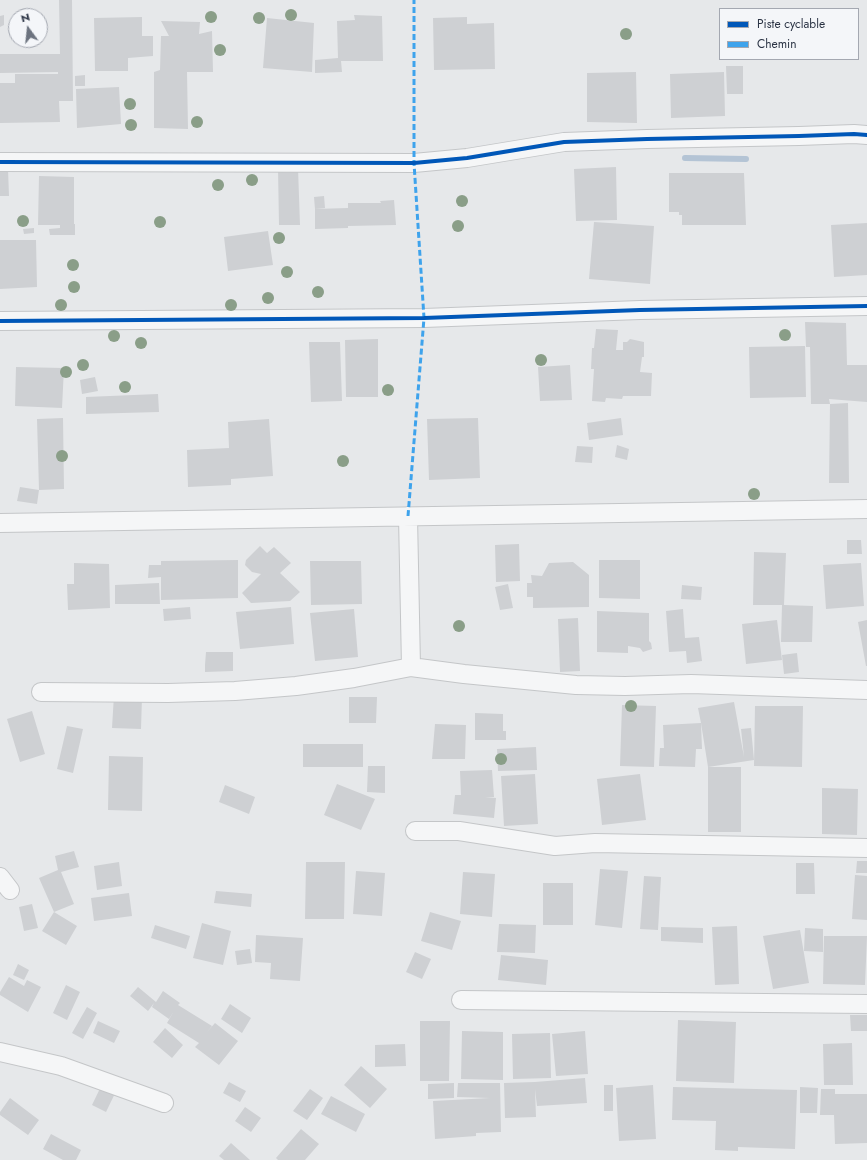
<!DOCTYPE html>
<style>
body{margin:0}
#map{position:relative;width:867px;height:1160px;overflow:hidden;background:#e6e8ea;font-family:Jost,sans-serif}
canvas{display:block}
.legend{position:absolute;left:719px;top:8px;width:140px;height:52px;box-sizing:border-box;background:#f4f6f9;border:1px solid #a4a8b1;margin:0;padding:5px 7px;list-style:none;font-size:12px;color:#2b3445}
.legend li{display:flex;align-items:center;gap:8px;height:20px}
.legend b{width:20px;border:1px solid #a4a8b1}
.north{position:absolute;left:8px;top:8px;width:40px;height:40px;box-sizing:border-box;background:#f4f6f9;border:1px solid #a4a8b1;border-radius:50%;rotate:345deg;font-size:11px;font-weight:700;line-height:16px;text-align:center;color:#2b3445}
.north::after{content:'';display:block;margin:auto;width:14px;height:18px;background:#6c737f;clip-path:polygon(50% 0,100% 100%,50% 72%,0 100%)}
</style>
<div id="map">
<canvas width="867" height="1160"></canvas>
<ul class="legend">
<li><b style="height:5px;background:#0057b8"></b>Piste cyclable</li>
<li><b style="height:5px;background:#3ea3ec"></b>Chemin</li>
</ul>
<div class="north">N</div>
</div>
<script>
const g = document.querySelector('canvas').getContext('2d');
g.lineJoin = 'round';
function toPath(rows) {
  const path = new Path2D();
  for (const r of rows) {
    path.moveTo(r[0], r[1]);
    for (let i = 2; i < r.length; i += 2) path.lineTo(r[i], r[i + 1]);
  }
  return path;
}
function stroke(path, color, width, dash) {
  g.strokeStyle = color;
  g.lineWidth = width;
  g.lineCap = dash ? 'butt' : 'round';
  g.setLineDash(dash || []);
  g.stroke(path);
}
function fill(path, color) {
  g.fillStyle = color;
  g.fill(path, 'evenodd');
}
stroke(toPath([
 [685,158,746,159]
]), '#b4c4d5', 6);
fill(toPath([
 [59,0,72,0,73,101,59,101,60,122,0,123,0,83,15,83,15,74,58,74,58,72,0,73,0,54,60,54],
 [4,15,4,25,0,27,0,16],
 [354,15,382,16,383,61,341,61,342,72,315,73,315,60,338,58,337,21,355,20],
 [142,17,142,36,153,36,153,56,128,58,128,71,95,71,94,18],
 [467,17,467,24,494,23,495,69,434,70,433,18],
 [267,18,314,23,312,72,263,68],
 [161,21,200,22,199,34,212,31,213,72,187,72,188,129,154,128,154,72,160,70,161,36,169,36],
 [726,66,743,66,743,94,727,94],
 [636,72,637,123,587,122,587,73],
 [724,72,725,116,671,118,670,74],
 [85,75,85,86,75,86,75,76],
 [119,87,121,124,77,128,76,89],
 [616,167,617,220,576,221,574,169],
 [278,168,298,168,300,225,279,225],
 [0,169,8,169,9,196,0,196],
 [669,173,744,173,746,225,682,225,682,215,679,215,679,212,669,212],
 [39,176,74,177,74,224,75,224,75,235,50,235,49,229,60,228,60,225,38,225],
 [324,196,325,208,315,209,314,197],
 [394,200,396,225,348,226,348,228,315,229,315,209,348,208,348,203,381,203,380,201],
 [594,222,654,226,650,284,589,279],
 [867,223,867,275,834,277,831,225],
 [34,228,34,233,24,234,23,229],
 [268,231,273,265,228,271,224,237],
 [0,240,36,240,37,287,0,289],
 [805,322,846,323,847,365,867,365,867,402,829,399,830,404,811,404,810,347,806,347],
 [596,329,618,330,616,350,623,350,623,342,627,342,630,339,644,342,644,357,642,357,640,372,652,373,651,396,623,396,622,399,606,398,605,402,592,401,594,369,591,369,592,348,594,348],
 [378,339,378,397,346,397,345,340],
 [309,342,340,342,342,401,311,402],
 [805,346,806,397,750,398,749,347],
 [570,365,572,400,540,401,538,367],
 [16,367,64,368,62,408,15,406],
 [95,377,98,391,82,394,80,380],
 [158,394,159,412,86,414,86,397],
 [848,403,849,483,829,483,830,404],
 [63,418,64,489,39,490,37,504,17,501,20,487,39,490,37,419],
 [478,418,480,478,429,480,427,419],
 [621,418,623,435,589,440,587,423],
 [269,419,273,476,231,479,231,485,188,487,187,450,229,448,228,422],
 [617,445,629,449,627,460,615,457],
 [577,446,593,447,592,463,575,462],
 [847,540,861,540,862,554,847,554],
 [519,544,520,581,496,582,495,545],
 [260,546,267,553,274,547,291,563,280,573,300,592,290,601,251,603,242,593,261,574,252,572,245,565,246,560],
 [754,552,786,553,784,605,813,606,812,642,781,642,782,605,753,605],
 [238,560,238,598,161,600,161,577,148,578,149,565,161,565,161,561],
 [599,560,640,560,640,599,599,598],
 [310,561,361,561,362,604,311,605],
 [573,562,589,575,589,607,533,608,533,597,527,597,527,583,532,583,531,575,542,576,549,563],
 [74,563,109,564,110,608,68,610,67,584,74,584],
 [861,563,864,606,826,609,823,565],
 [159,583,160,604,115,604,115,585],
 [508,584,513,608,500,610,495,587],
 [682,585,702,587,701,600,681,599],
 [190,607,191,619,164,621,163,609],
 [291,607,294,644,240,649,236,612],
 [354,609,358,657,315,661,310,613],
 [683,609,685,638,699,637,702,661,687,663,686,651,669,652,666,611],
 [597,611,649,613,649,641,651,643,652,649,643,652,640,648,628,646,628,653,597,652],
 [578,618,580,671,560,672,558,619],
 [777,620,782,660,746,664,742,624],
 [867,620,867,666,866,666,858,622],
 [206,652,233,652,233,671,205,672,205,665],
 [797,653,799,672,784,674,782,655],
 [114,695,142,697,141,729,112,728],
 [349,697,377,697,376,723,349,723],
 [734,702,744,757,741,729,751,728,754,760,708,767,701,723,702,749,696,749,695,767,659,766,660,748,664,748,663,725,701,723,698,708],
 [622,705,656,706,654,767,620,766],
 [755,706,803,706,802,767,754,766],
 [32,711,45,754,20,762,7,719],
 [475,713,503,714,503,731,506,731,506,740,475,740],
 [435,724,466,725,465,759,432,759],
 [67,726,83,729,73,773,57,769],
 [303,744,363,744,363,767,303,767],
 [536,747,537,770,498,771,497,749],
 [109,756,143,757,142,811,108,810],
 [368,766,385,766,385,793,367,792],
 [708,767,741,767,741,832,708,832],
 [492,770,494,797,485,797,496,798,494,818,453,814,455,795,461,795,460,771],
 [535,774,538,824,504,826,501,776],
 [640,774,646,820,602,825,597,779],
 [337,784,375,799,361,830,324,815],
 [225,785,255,797,249,814,219,802],
 [822,788,858,789,857,835,822,834],
 [74,851,79,867,61,872,74,904,54,912,77,926,66,945,42,931,54,912,39,878,58,870,55,856],
 [857,861,867,861,867,873,856,873],
 [119,862,122,886,97,890,94,866],
 [306,862,345,862,344,919,305,919],
 [796,863,814,863,815,894,796,894],
 [600,869,628,871,622,928,595,925],
 [356,871,385,873,382,916,353,914],
 [463,872,495,874,492,917,460,914],
 [855,875,867,876,867,920,852,919],
 [644,876,661,877,658,930,640,929],
 [543,883,573,883,573,925,543,925],
 [216,891,252,894,251,907,214,903],
 [129,893,132,916,94,921,91,898],
 [32,904,38,928,24,931,19,907],
 [430,912,461,921,452,950,421,941],
 [202,923,231,931,223,965,193,958],
 [499,924,536,925,535,953,497,952],
 [155,925,190,936,186,949,151,938],
 [737,926,739,984,715,985,712,927],
 [661,927,703,928,703,943,661,941],
 [805,928,823,929,823,952,804,951],
 [800,930,809,983,773,989,763,936],
 [256,935,303,938,300,981,270,979,271,963,255,962],
 [824,936,867,936,865,985,823,984],
 [250,949,252,963,237,965,235,951],
 [415,952,431,959,422,979,406,972],
 [501,955,548,960,546,985,498,980],
 [18,964,29,970,24,980,13,975],
 [9,977,24,986,27,980,41,987,28,1012,0,995,0,992],
 [66,985,80,992,67,1020,53,1013],
 [138,987,156,1002,163,991,180,1003,178,1005,212,1026,207,1032,215,1023,238,1041,219,1065,195,1047,199,1043,167,1023,174,1011,169,1019,152,1007,154,1003,148,1011,130,996],
 [230,1004,251,1018,242,1033,221,1019],
 [87,1007,97,1013,83,1039,72,1033],
 [850,1015,867,1015,867,1031,851,1031],
 [678,1020,736,1022,734,1083,676,1081],
 [98,1021,120,1031,114,1043,93,1033],
 [420,1021,450,1021,449,1081,420,1081],
 [165,1028,183,1045,172,1058,153,1042],
 [462,1031,503,1032,503,1080,461,1079],
 [585,1031,588,1074,556,1076,552,1034],
 [550,1033,551,1078,513,1079,512,1034],
 [852,1043,853,1085,824,1085,823,1044],
 [405,1044,406,1066,375,1067,375,1045],
 [361,1066,387,1089,370,1108,344,1085],
 [107,1074,121,1081,106,1112,92,1105],
 [585,1078,587,1103,537,1106,535,1089,536,1117,505,1118,504,1083,535,1082],
 [229,1082,246,1091,240,1102,223,1093],
 [454,1083,454,1098,428,1099,428,1084],
 [458,1083,500,1083,501,1132,476,1133,476,1136,435,1139,433,1101,490,1098,457,1097],
 [604,1085,613,1085,613,1111,604,1111],
 [653,1085,656,1139,619,1141,616,1088],
 [673,1087,797,1090,795,1149,738,1147,738,1151,715,1150,716,1121,672,1120],
 [800,1087,818,1088,817,1113,800,1113],
 [310,1089,323,1098,307,1120,293,1111],
 [821,1089,835,1089,835,1094,867,1094,867,1143,835,1144,834,1115,820,1115],
 [331,1096,365,1114,356,1132,321,1114],
 [10,1098,39,1120,28,1135,0,1115,0,1112],
 [245,1107,261,1118,251,1132,235,1121],
 [301,1129,319,1144,305,1160,278,1160,276,1158],
 [51,1134,81,1150,76,1160,63,1160,43,1149],
 [231,1143,250,1160,224,1160,219,1156]
]), '#ced0d3');
const street = toPath([
 [0,162,414,163,467,158,564,142,647,139,799,136,854,134,867,135],
 [0,321,424,318,640,310,867,306],
 [408,516,411,667,464,674,576,685,625,686,691,684,867,690],
 [0,523,867,509],
 [41,692,168,693,235,691,296,686,354,678,411,667],
 [415,831,459,831,555,846,595,843,867,848],
 [0,877,10,890],
 [461,1000,867,1004],
 [0,1052,61,1066,164,1103]
]);
stroke(street, '#c4c6c8', 20);
stroke(street, '#f5f6f7', 18);
stroke(toPath([
 [408,516,424,318,414,163,414,0]
]), '#3ea3ec', 3, [6, 3]);
stroke(toPath([
 [0,162,414,163,467,158,564,142,647,139,799,136,854,134,867,135],
 [0,321,424,318,640,310,867,306]
]), '#0057b8', 4);
g.fillStyle = '#8a9e88';
for (const [x, y] of [
 [291,15],
 [211,17],
 [259,18],
 [626,34],
 [220,50],
 [130,104],
 [197,122],
 [131,125],
 [252,180],
 [218,185],
 [462,201],
 [23,221],
 [160,222],
 [458,226],
 [279,238],
 [73,265],
 [287,272],
 [74,287],
 [318,292],
 [268,298],
 [61,305],
 [231,305],
 [785,335],
 [114,336],
 [141,343],
 [541,360],
 [83,365],
 [66,372],
 [125,387],
 [388,390],
 [62,456],
 [343,461],
 [754,494],
 [459,626],
 [631,706],
 [501,759]
]) {
  g.beginPath();
  g.arc(x, y, 6, 0, 2 * Math.PI);
  g.fill();
}
</script>
